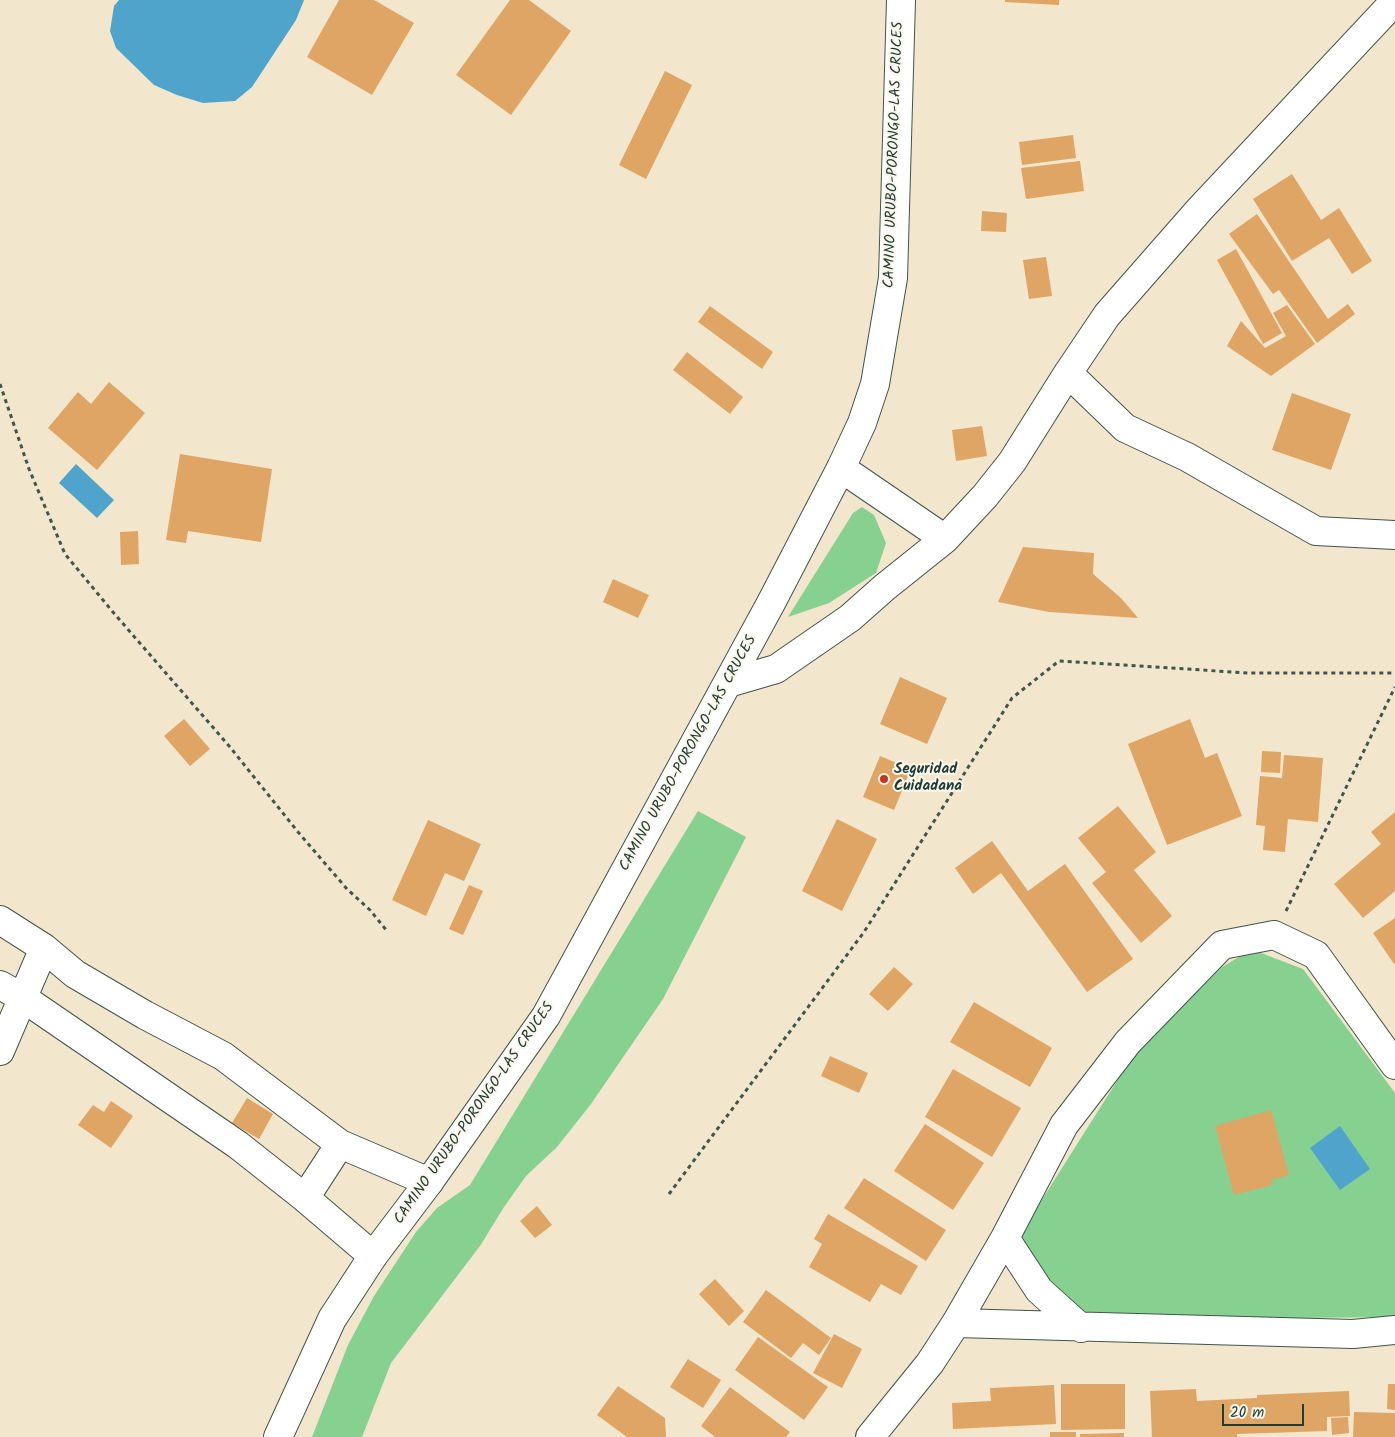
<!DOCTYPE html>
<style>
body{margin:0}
#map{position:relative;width:1395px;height:1437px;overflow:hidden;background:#f2e6cc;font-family:Kalam,sans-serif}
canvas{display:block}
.scale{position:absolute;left:1222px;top:1404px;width:82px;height:22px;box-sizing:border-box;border:2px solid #1f3d34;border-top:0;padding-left:6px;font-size:15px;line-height:18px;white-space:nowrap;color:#1f3d34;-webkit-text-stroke:4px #fbf7ec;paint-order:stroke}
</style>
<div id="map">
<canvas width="1395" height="1437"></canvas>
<div class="scale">20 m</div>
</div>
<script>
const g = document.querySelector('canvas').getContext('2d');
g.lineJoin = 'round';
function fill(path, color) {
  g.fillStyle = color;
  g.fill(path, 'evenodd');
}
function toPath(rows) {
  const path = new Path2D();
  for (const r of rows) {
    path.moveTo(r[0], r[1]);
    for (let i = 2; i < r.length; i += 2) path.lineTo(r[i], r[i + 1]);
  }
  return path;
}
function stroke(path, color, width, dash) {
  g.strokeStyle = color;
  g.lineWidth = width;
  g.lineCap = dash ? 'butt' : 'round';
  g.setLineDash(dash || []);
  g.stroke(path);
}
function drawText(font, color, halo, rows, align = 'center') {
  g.font = font + ' Kalam,sans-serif';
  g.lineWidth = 4;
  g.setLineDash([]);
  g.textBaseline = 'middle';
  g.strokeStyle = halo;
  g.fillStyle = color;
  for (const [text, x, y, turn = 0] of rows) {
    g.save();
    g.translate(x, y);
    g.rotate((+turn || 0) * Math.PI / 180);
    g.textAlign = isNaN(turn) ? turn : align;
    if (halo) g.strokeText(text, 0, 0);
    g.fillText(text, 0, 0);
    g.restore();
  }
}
fill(toPath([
 [862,507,874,515,886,543,876,573,829,603,788,617,853,513],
 [698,811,746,837,663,999,591,1104,557,1147,526,1176,504,1207,480,1246,391,1363,362,1437,312,1437,348,1345,374,1296,416,1232,437,1208,470,1185],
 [1261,953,1303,969,1395,1093,1395,1317,1291,1318,1084,1312,1057,1296,1019,1236,1136,1051,1222,967,1244,954]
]), '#86d18f');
fill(toPath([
 [119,0,304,0,296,20,252,87,235,101,203,103,177,95,154,85,116,48,110,31,114,6],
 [76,464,114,500,97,518,59,483],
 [1340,1126,1370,1169,1340,1190,1310,1148]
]), '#4fa4cb');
fill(toPath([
 [339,0,374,0,414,23,372,95,307,57],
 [510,0,529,0,571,31,511,115,456,75],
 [1005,0,1059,0,1059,5,1005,2],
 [665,71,692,85,646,179,619,165],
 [1073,135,1076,158,1022,165,1019,142],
 [1080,161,1084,191,1026,199,1021,168],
 [1292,174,1321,220,1339,208,1372,261,1352,274,1329,238,1292,261,1253,199],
 [982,211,1007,213,1006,232,981,231],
 [1257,214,1328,319,1348,304,1355,314,1317,343,1279,290,1273,294,1229,234],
 [1236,249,1282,333,1263,344,1217,260],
 [1046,257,1052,296,1029,299,1023,260],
 [1287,305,1315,344,1271,376,1227,346,1241,321,1265,348,1286,336,1273,313],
 [710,306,773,352,762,369,698,322],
 [687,352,743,397,730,414,673,370],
 [109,382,145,413,97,470,48,428,78,392,91,404],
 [1292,393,1351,414,1331,470,1272,450],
 [982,426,987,456,956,461,952,430],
 [180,454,272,469,261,542,188,531,186,543,166,540],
 [138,531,139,564,121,565,120,532],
 [1023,547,1094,553,1093,574,1121,598,1138,618,1049,612,998,602],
 [613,579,649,595,638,618,603,602],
 [900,677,947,698,927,744,880,724],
 [184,719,210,749,190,766,164,736],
 [1190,719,1205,758,1217,753,1242,816,1167,845,1128,744],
 [1262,751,1281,752,1280,773,1261,772],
 [1284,755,1323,758,1318,822,1288,819,1285,852,1263,850,1265,826,1256,825,1260,776,1282,778],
 [880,756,911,769,894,810,863,797],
 [1118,806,1156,852,1134,870,1172,916,1141,943,1092,883,1106,872,1078,838],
 [1395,812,1395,891,1363,918,1334,884,1381,844,1371,832],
 [837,819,877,839,842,911,802,891],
 [428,820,481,844,464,881,445,873,426,916,392,900],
 [992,841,1028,891,1065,864,1133,959,1087,992,1001,873,973,894,955,868],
 [469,885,483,891,463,935,449,929],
 [1395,918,1395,963,1394,964,1373,933],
 [894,967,913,984,888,1011,869,994],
 [974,1002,1052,1048,1030,1087,950,1042],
 [830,1056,868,1073,859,1093,821,1076],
 [953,1069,1021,1108,992,1157,925,1117],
 [247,1098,273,1114,259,1139,232,1123],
 [111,1101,133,1116,111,1148,78,1125,93,1105,104,1112],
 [1271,1110,1289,1175,1271,1180,1272,1185,1234,1195,1215,1126],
 [925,1124,984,1163,953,1210,894,1171],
 [864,1178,946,1230,926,1261,844,1208],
 [537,1206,552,1225,535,1238,520,1221],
 [828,1214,918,1266,901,1295,881,1284,870,1302,809,1267,822,1244,814,1239],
 [715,1279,744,1311,729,1326,699,1294],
 [766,1290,831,1338,819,1355,803,1343,791,1358,743,1322],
 [834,1334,862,1349,842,1388,813,1373],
 [758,1337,828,1387,804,1420,735,1370],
 [688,1359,721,1380,703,1408,670,1387],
 [1061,1384,1125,1384,1125,1429,1061,1430],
 [1388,1384,1395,1384,1395,1410,1387,1409],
 [1054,1385,1056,1424,953,1429,952,1403,991,1401,990,1388],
 [618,1386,665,1418,666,1437,627,1437,597,1415],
 [730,1387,790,1432,786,1437,715,1437,701,1426],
 [1196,1389,1197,1401,1257,1398,1257,1395,1349,1391,1350,1416,1327,1417,1327,1431,1237,1434,1237,1437,1152,1437,1150,1391],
 [1354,1412,1395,1413,1395,1437,1353,1437],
 [1348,1417,1349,1433,1332,1435,1331,1418],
 [1050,1432,1076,1432,1076,1437,1050,1437],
 [1124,1433,1124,1437,1080,1437,1080,1434]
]), '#dfa564');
const street = toPath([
 [1068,373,1125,428,1187,457,1316,531,1395,535],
 [841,468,945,539],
 [728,683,776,669,850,618,885,587,945,539,985,496,1012,462,1068,373,1107,315,1200,209,1395,1],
 [0,920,44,948,75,974,145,1015,223,1056,340,1144,429,1182],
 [0,985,23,998,238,1145,305,1198,373,1256],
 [0,1051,44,948],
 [305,1198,340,1144],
 [1005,1238,1039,1290,1081,1328],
 [956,1323,1353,1334,1395,1330],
 [870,1437,930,1363,956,1323,1005,1238,1064,1125,1128,1042,1222,945,1274,935,1316,955,1395,1065]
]);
const secondary = toPath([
 [278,1437,332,1319,373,1256,429,1182,546,1016,771,603,841,468,862,423,875,384,893,278,901,0]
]);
stroke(street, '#3f564b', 30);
stroke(secondary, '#3f564b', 30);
stroke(toPath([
 [0,384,29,469,65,554,112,611,230,747,298,832,347,889,370,910,387,931],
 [1286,911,1395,687],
 [669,1194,864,932,1012,698,1059,661,1249,673,1395,673]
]), '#3f564b', 3, [4, 4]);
stroke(street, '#fff', 28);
stroke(secondary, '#fff', 28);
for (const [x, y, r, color] of [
 [884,779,5,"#c8321e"]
]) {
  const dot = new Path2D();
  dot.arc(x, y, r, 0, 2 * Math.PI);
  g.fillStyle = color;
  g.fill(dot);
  stroke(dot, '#fbf7ec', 2);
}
drawText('15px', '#1f3d34', '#fbf7ec', [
 ["CAMINO URUBO-PORONGO-LAS CRUCES",895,155,-88],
 ["CAMINO URUBO-PORONGO-LAS CRUCES",689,754,-61],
 ["CAMINO URUBO-PORONGO-LAS CRUCES",475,1114,-55]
]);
drawText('bold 15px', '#1f3d34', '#fbf7ec', [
 ["Seguridad",894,770],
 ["Cuidadana",894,787]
], 'left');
</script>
